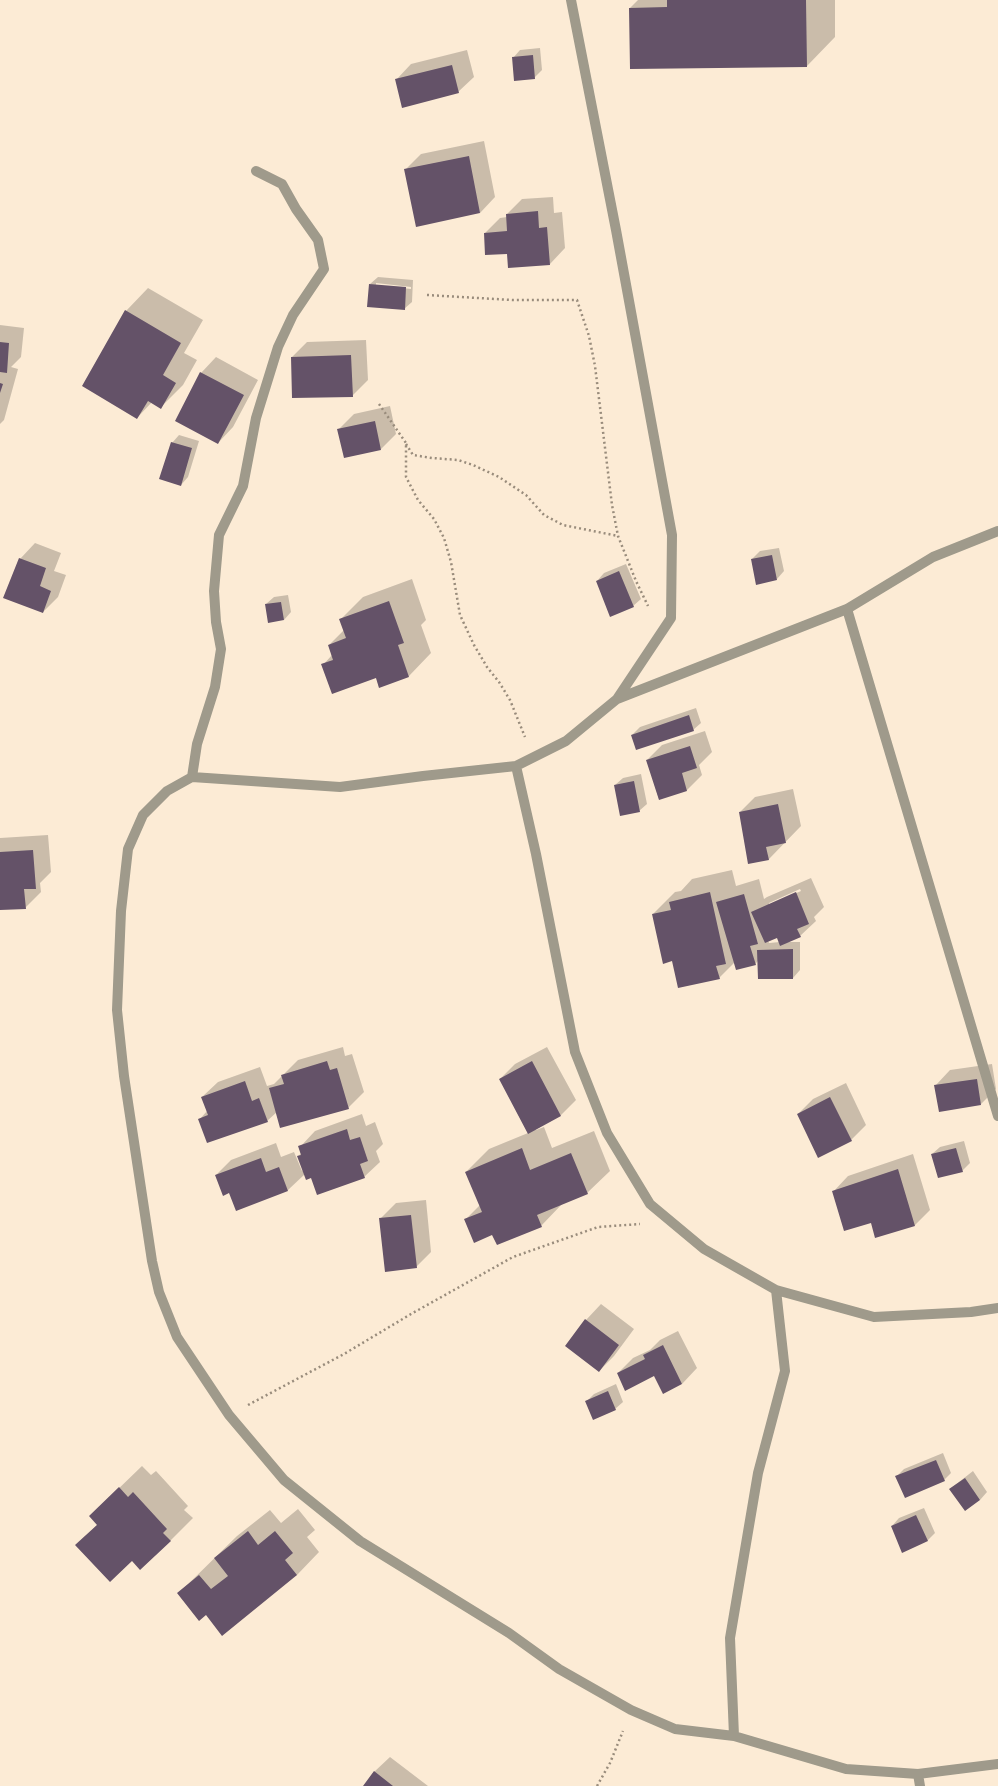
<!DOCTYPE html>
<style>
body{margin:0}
canvas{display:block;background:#fcebd5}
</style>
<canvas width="998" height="1786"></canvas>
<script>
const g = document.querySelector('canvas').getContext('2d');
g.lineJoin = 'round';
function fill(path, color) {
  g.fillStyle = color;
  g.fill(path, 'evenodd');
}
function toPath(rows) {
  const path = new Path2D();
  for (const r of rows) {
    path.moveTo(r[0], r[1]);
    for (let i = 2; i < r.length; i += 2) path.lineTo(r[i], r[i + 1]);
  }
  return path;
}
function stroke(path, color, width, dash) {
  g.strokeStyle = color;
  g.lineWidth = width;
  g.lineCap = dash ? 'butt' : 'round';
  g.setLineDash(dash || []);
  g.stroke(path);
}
fill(toPath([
 [638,0,835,0,835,37,807,66,630,8],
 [540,48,542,70,534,78,513,58,520,50],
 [467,50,474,77,458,92,396,80,411,64],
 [484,141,495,197,480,213,405,170,421,154],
 [553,197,554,213,562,212,565,248,550,264,508,253,485,233,500,218,507,217,507,214,522,199],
 [378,277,413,280,412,302,404,309,370,284],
 [376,283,411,287,411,289,376,285],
 [148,288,203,320,184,353,197,360,183,385,161,407,152,402,137,418,126,311],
 [0,325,24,328,21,357,11,367,18,369,4,420,0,424],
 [366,340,368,380,352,396,293,397,292,357,307,342],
 [216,357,258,380,233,427,218,443,201,373],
 [390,406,396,434,381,449,338,430,354,414],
 [179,435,199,441,188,477,181,485,172,443],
 [35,543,61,553,54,571,66,575,58,597,43,612,20,559],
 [779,548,784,571,777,579,752,559,760,551],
 [626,564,641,599,633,606,597,581,604,573],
 [412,579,426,620,421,625,431,653,409,676,379,687,376,677,323,665,332,655,329,645,344,630,340,620,363,597],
 [288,595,291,612,284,620,266,604,274,597],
 [696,708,701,723,693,730,632,735,640,727],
 [705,731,712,752,699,765,702,775,687,790,659,799,647,760,662,745],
 [641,774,647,804,639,811,615,785,623,778],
 [793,789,801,826,769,859,749,863,740,812,755,797],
 [48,835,51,872,40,883,41,892,25,908,0,909,0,838],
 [732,870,736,886,759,879,764,899,767,897,811,878,824,907,814,917,816,921,800,936,787,942,800,942,800,970,793,978,758,961,755,964,735,962,719,978,673,960,653,914,675,892,681,891,692,879],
 [800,889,801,891,769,905,769,903],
 [778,936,780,942,769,943,768,940],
 [343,1047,345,1056,352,1054,364,1092,348,1108,277,1112,267,1121,200,1119,207,1111,202,1097,218,1082,260,1067,267,1086,274,1084,298,1060],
 [547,1047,576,1100,561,1115,535,1129,536,1130,544,1127,552,1148,594,1131,610,1171,587,1193,563,1203,541,1226,493,1234,466,1219,480,1205,466,1172,489,1149,528,1133,500,1079,515,1064],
 [992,1064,996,1089,981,1104,935,1086,950,1070],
 [846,1083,866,1125,851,1140,798,1114,813,1099],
 [362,1114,366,1126,375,1122,383,1144,376,1151,380,1162,364,1177,311,1177,305,1174,288,1190,237,1210,230,1192,216,1175,231,1160,276,1143,281,1157,294,1152,302,1171,303,1170,298,1156,302,1153,300,1147,315,1131],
 [964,1141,970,1163,962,1171,932,1154,940,1147],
 [913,1154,930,1210,915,1225,876,1236,872,1222,833,1192,848,1176],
 [426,1200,431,1252,416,1267,380,1219,396,1203],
 [601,1304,634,1329,614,1356,599,1371,566,1346,586,1320],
 [678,1331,697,1368,682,1384,655,1375,618,1373,633,1358,650,1350,660,1340],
 [616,1384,623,1402,615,1409,586,1402,594,1394],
 [943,1453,951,1473,944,1480,897,1476,904,1469],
 [142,1466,151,1475,156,1471,188,1506,184,1510,193,1518,170,1541,132,1559,76,1545,98,1524,113,1494],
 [973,1471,987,1492,980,1500,950,1489],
 [924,1508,935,1533,927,1541,892,1526,899,1518],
 [298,1509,315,1530,307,1537,319,1552,297,1575,206,1614,179,1593,237,1536,270,1510,281,1523],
 [390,1757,428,1786,364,1786,374,1772]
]), '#0003');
fill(toPath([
 [667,0,806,0,807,67,630,69,629,8,667,7],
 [533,55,535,79,514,81,512,57],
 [452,65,459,93,402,108,395,79],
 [469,156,480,213,416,227,404,169],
 [538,211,539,228,547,227,550,265,508,268,507,254,485,255,484,233,507,231,506,214],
 [369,284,406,287,405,310,367,307],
 [125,310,181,343,163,375,176,383,161,409,148,401,137,419,82,386],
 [0,342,9,343,7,373,0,372],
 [351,355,353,397,292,398,291,357],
 [200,372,244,395,218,444,175,421],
 [0,383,3,384,0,393],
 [375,421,381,450,344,458,337,429],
 [171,442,192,448,181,486,159,479],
 [772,555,777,580,756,585,751,559],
 [19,558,46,568,40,586,51,591,43,613,3,598],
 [619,571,634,607,610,617,596,581],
 [389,601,404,643,398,645,409,677,379,688,376,678,332,694,321,664,333,660,328,645,346,638,339,619],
 [281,602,284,620,268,623,265,604],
 [689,715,694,731,636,750,631,735],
 [690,746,697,768,682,773,687,791,659,800,646,760],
 [634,781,640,812,620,816,614,785],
 [778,804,786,843,766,847,769,860,748,864,739,812],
 [33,850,36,889,24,889,26,909,0,910,0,852],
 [710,892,726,964,716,966,720,979,678,988,672,961,663,964,652,914,671,910,669,902],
 [796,892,809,924,797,929,801,937,780,946,777,938,765,943,751,912],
 [744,894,758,944,750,946,756,965,736,970,716,902],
 [793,949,793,979,758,979,757,950],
 [327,1061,330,1070,337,1068,349,1109,280,1128,269,1088,284,1084,281,1075],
 [532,1061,561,1116,528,1134,499,1079],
 [977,1079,981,1105,939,1112,934,1085],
 [245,1081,252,1101,259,1098,268,1122,207,1143,198,1119,208,1115,201,1097],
 [830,1097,852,1141,818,1158,797,1114],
 [347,1129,350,1140,360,1137,368,1161,360,1164,365,1178,317,1195,311,1178,306,1180,297,1156,301,1155,298,1146],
 [522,1148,530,1170,571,1153,588,1194,537,1215,542,1227,497,1245,492,1235,474,1243,464,1219,482,1212,465,1172],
 [956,1148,963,1172,938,1178,931,1154],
 [261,1158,266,1172,279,1167,288,1191,236,1211,229,1193,223,1196,215,1175],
 [898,1169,915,1226,875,1238,871,1223,844,1231,832,1191],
 [411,1215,417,1268,385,1272,379,1218],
 [585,1319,619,1345,599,1372,565,1346],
 [663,1345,682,1384,663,1394,654,1376,625,1391,617,1373,645,1359,643,1355],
 [608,1391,616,1410,593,1420,585,1401],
 [936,1460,945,1481,905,1498,895,1476],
 [965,1478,980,1500,965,1511,949,1489],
 [119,1487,128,1497,133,1492,167,1529,163,1533,171,1541,140,1570,132,1561,110,1582,75,1545,97,1525,89,1516],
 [916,1515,928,1541,902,1553,891,1526],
 [248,1531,258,1545,275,1531,293,1553,285,1560,297,1575,222,1636,206,1615,199,1621,177,1593,199,1575,211,1589,228,1576,214,1558],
 [374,1771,393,1786,363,1786]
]), '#645268');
stroke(toPath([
 [427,295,512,300,577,300,589,336,595,366,612,505,618,536,636,581,648,606],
 [379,404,406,443,406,477,418,500,434,519,444,538,451,562,460,615,474,645,487,667,499,682,510,700,525,737],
 [406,444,413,455,432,458,458,460,473,465,499,477,526,495,544,515,563,525,618,536],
 [248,1405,344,1354,411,1314,513,1257,598,1227,640,1224],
 [597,1786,610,1763,623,1731]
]), '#998c7c', 2.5, [2, 3]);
stroke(toPath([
 [571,0,616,230,672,535,671,618,617,699],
 [998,531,933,557,847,609,617,699,566,741,516,766,423,776,340,787,192,777,167,791,143,815,128,849,121,911,117,1010,124,1076,152,1261,159,1292,177,1337,229,1415,284,1480,360,1541,509,1633,559,1669,631,1710,675,1729,734,1736,846,1769,918,1774,998,1764],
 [847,609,998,1116],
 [516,766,536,854,575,1052,607,1133,650,1204,704,1249,776,1290,874,1317,971,1312,998,1308],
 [192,777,197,744,215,687,221,649,216,622,214,591,219,535,243,486,256,418,278,347,293,315,324,269,318,240,296,209,282,184,256,171],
 [734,1736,730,1638,758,1473,785,1371,776,1290],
 [918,1774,920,1786]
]), '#9f9a8b', 10);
</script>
